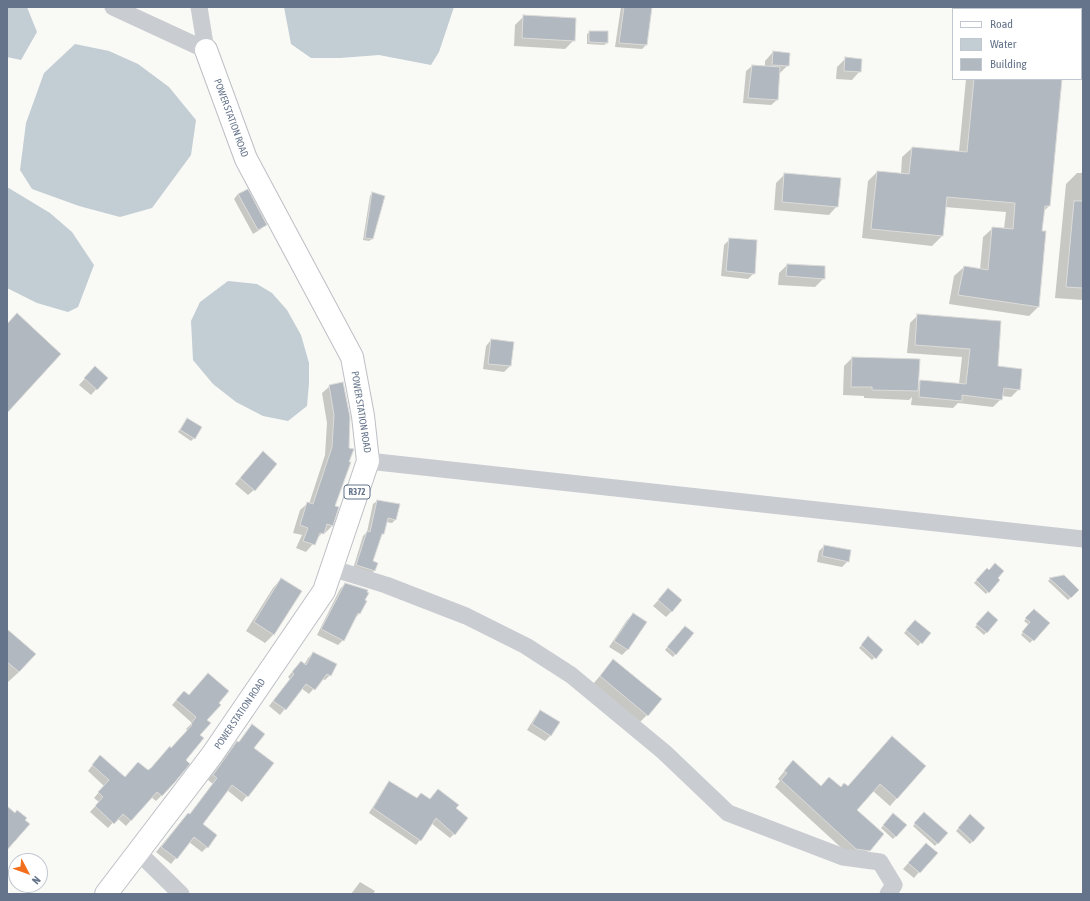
<!DOCTYPE html>
<style>
body{margin:0}
#map{position:relative;width:1090px;height:901px;overflow:hidden;background:#f9f9f6;font-family:"Asap Condensed",sans-serif}
canvas{display:block}
.frame{position:absolute;inset:0;border:8px solid #65748a;pointer-events:none}
.legend{position:absolute;left:952px;top:8px;width:130px;height:72px;box-sizing:border-box;background:#fff;border:1px solid #c1c7d0;margin:0;padding:5px 7px;list-style:none;font-size:12px;color:#65748a}
.legend li{display:flex;align-items:center;gap:8px;height:20px}
.legend b{width:20px;border:1px solid #c1c7d0}
.north{position:absolute;left:8px;top:853px;width:40px;height:40px;box-sizing:border-box;background:#fff;border:1px solid #c1c7d0;border-radius:50%;rotate:131deg;font-size:11px;font-weight:700;line-height:16px;text-align:center;color:#65748a}
.north::after{content:'';display:block;margin:auto;width:14px;height:18px;background:#f36e1c;clip-path:polygon(50% 0,100% 100%,50% 72%,0 100%)}
</style>
<div id="map">
<canvas width="1090" height="901"></canvas>
<div class="frame"></div>
<ul class="legend">
<li><b style="height:5px;background:#fff"></b>Road</li>
<li><b style="height:11px;background:#c3cdd4"></b>Water</li>
<li><b style="height:11px;background:#b1b8c0"></b>Building</li>
</ul>
<div class="north">N</div>
</div>
<script>
const g = document.querySelector('canvas').getContext('2d');
g.lineJoin = 'round';
function fill(path, color) {
  g.fillStyle = color;
  g.fill(path, 'evenodd');
}
function toPath(rows) {
  const path = new Path2D();
  for (const r of rows) {
    path.moveTo(r[0], r[1]);
    for (let i = 2; i < r.length; i += 2) path.lineTo(r[i], r[i + 1]);
  }
  return path;
}
function stroke(path, color, width, dash) {
  g.strokeStyle = color;
  g.lineWidth = width;
  g.lineCap = dash ? 'butt' : 'round';
  g.setLineDash(dash || []);
  g.stroke(path);
}
function drawText(font, color, halo, rows, align = 'center') {
  g.font = font + ' "Asap Condensed",sans-serif';
  g.lineWidth = 4;
  g.setLineDash([]);
  g.textBaseline = 'middle';
  g.strokeStyle = halo;
  g.fillStyle = color;
  for (const [text, x, y, turn = 0] of rows) {
    g.save();
    g.translate(x, y);
    g.rotate((+turn || 0) * Math.PI / 180);
    g.textAlign = isNaN(turn) ? turn : align;
    if (halo) g.strokeText(text, 0, 0);
    g.fillText(text, 0, 0);
    g.restore();
  }
}
fill(toPath([
 [7,7,27,7,37,32,21,60,7,57],
 [284,7,454,7,439,52,431,65,379,55,340,58,311,58,291,44],
 [75,44,109,51,138,64,169,87,196,120,191,155,152,208,120,217,79,206,32,189,20,170,26,123,44,73],
 [7,187,50,213,72,232,94,265,78,307,68,312,37,303,7,288],
 [228,281,257,284,272,293,287,310,301,335,309,363,309,383,307,406,288,421,263,416,236,402,213,384,193,360,191,321,200,302]
]), '#c3cdd4');
fill(toPath([
 [621,7,651,7,646,45,642,49,615,47],
 [524,16,574,40,565,49,514,46,515,25],
 [590,32,607,43,604,45,587,44,587,34],
 [773,52,788,65,779,74,777,100,771,105,743,103,746,71,752,66,765,67,765,61],
 [846,58,860,71,852,80,836,79,837,67],
 [966,79,1061,79,1049,206,1043,212,1041,232,1038,307,1029,316,949,304,954,276,964,267,980,270,983,237,993,228,1004,229,1006,212,945,207,942,236,932,246,862,238,868,181,877,172,901,174,902,157,912,148,959,152],
 [1077,173,1083,173,1083,300,1055,298,1066,184],
 [785,174,837,206,829,215,774,210,776,183],
 [372,193,372,239,369,241,363,240,370,196],
 [238,194,266,224,261,229,253,234,234,199],
 [730,239,754,273,748,279,721,276,724,245],
 [787,265,824,278,815,287,778,285,779,273],
 [918,315,1000,321,996,367,1019,389,1011,397,1002,396,1001,399,993,407,958,403,953,408,911,405,912,397,909,400,864,398,864,396,843,395,844,366,852,358,918,384,920,381,959,384,962,357,907,353,910,323],
 [491,340,512,343,510,366,504,372,483,369,486,346],
 [90,373,106,378,91,395,79,385],
 [342,383,332,526,325,533,323,532,306,552,296,548,302,535,293,533,300,510,308,503,309,504,325,455,327,423,322,393,330,386],
 [187,419,194,438,191,441,178,432],
 [257,458,254,490,248,495,235,484],
 [377,501,395,520,392,523,386,522,372,562,374,571,371,574,353,569,363,536,367,532,373,504],
 [824,546,848,561,842,567,817,562,819,551],
 [987,569,999,580,986,594,974,583],
 [1063,576,1078,590,1068,600,1048,581,1050,579],
 [281,579,274,634,265,643,246,631,273,588],
 [345,584,366,602,359,614,354,619,343,640,338,645,317,635,340,589],
 [663,595,672,611,666,617,653,606],
 [1034,610,1048,623,1030,643,1021,635,1029,625,1024,621],
 [988,613,996,621,984,635,975,627],
 [633,614,645,623,627,650,622,655,609,647,627,620],
 [915,621,929,633,918,646,904,633],
 [682,629,692,633,673,657,665,650],
 [7,630,19,672,8,682,7,681],
 [868,638,882,650,872,660,859,648],
 [313,653,335,664,330,675,325,680,322,679,309,694,301,688,280,715,269,706,290,679,288,677,296,667,301,662,304,665,308,658],
 [614,660,647,715,639,723,592,685],
 [208,674,218,703,206,720,184,760,175,782,156,801,151,797,126,826,117,818,108,828,90,812,99,802,94,798,104,786,88,771,95,762,125,778,147,772,188,731,186,729,192,723,172,705,179,697,188,696],
 [541,712,550,736,545,741,527,730,535,717],
 [247,731,253,749,272,763,242,802,227,790,201,824,207,847,202,852,189,842,171,864,156,852,183,819,189,815,213,784,208,780,232,747,237,742,238,743],
 [925,766,890,806,873,791,856,810,869,850,862,857,849,855,775,787,780,781,778,779,787,768,820,787,840,788],
 [390,782,416,799,421,794,430,800,455,809,454,834,450,838,431,823,420,840,416,845,369,813,385,787],
 [924,814,946,833,935,846,913,826],
 [893,815,906,825,893,839,881,828],
 [970,816,984,828,970,844,956,831],
 [920,850,919,872,914,878,903,869],
 [360,882,375,891,373,894,351,894]
]), '#0003');
const building = toPath([
 [624,7,652,7,647,45,619,43,624,7],
 [523,15,576,18,575,41,522,38,523,15],
 [589,31,608,31,608,43,589,42,589,31],
 [773,51,790,53,789,66,772,65,773,51],
 [845,57,862,59,861,72,844,71,845,57],
 [752,65,780,67,778,100,748,98,752,65],
 [974,79,1062,79,1050,206,1045,206,1042,231,1046,231,1039,307,958,295,964,266,988,270,992,227,1013,229,1015,203,947,197,943,236,871,229,877,171,909,174,912,147,967,152,974,79],
 [784,173,841,178,838,207,782,202,784,173],
 [248,189,267,225,258,230,238,194,248,189],
 [372,192,385,196,373,239,365,238,372,192],
 [1074,201,1083,201,1083,288,1066,287,1074,201],
 [729,238,757,240,755,274,726,271,729,238],
 [787,264,825,266,825,279,786,276,787,264],
 [17,313,61,354,7,413,7,324,17,313],
 [917,314,1001,321,998,366,1022,369,1020,390,1004,388,1002,400,962,395,962,401,919,397,920,380,966,384,970,349,915,345,917,314],
 [491,339,514,342,511,366,488,364,491,339],
 [852,357,920,359,918,391,872,390,872,387,851,387,852,357],
 [95,366,108,378,97,390,84,378,95,366],
 [343,382,350,417,349,448,354,449,349,462,351,462,335,506,339,507,333,526,327,524,324,534,320,533,315,545,303,541,308,528,300,525,307,502,313,504,332,447,334,415,329,385,343,382],
 [187,418,202,427,195,439,180,430,187,418],
 [263,451,277,464,255,491,240,478,263,451],
 [377,500,400,504,396,520,388,518,384,534,382,534,373,561,378,563,375,571,356,565,367,531,370,532,377,500],
 [824,545,851,550,849,562,822,556,824,545],
 [995,563,1004,571,998,578,1000,580,989,593,976,580,987,568,989,570,995,563],
 [1064,575,1079,590,1071,598,1049,578,1064,575],
 [281,578,302,591,274,635,254,622,281,578],
 [345,583,368,590,367,592,369,593,365,600,367,601,360,614,358,613,344,641,321,629,345,583],
 [668,588,682,600,672,612,658,600,668,588],
 [1034,609,1050,623,1034,641,1022,632,1030,622,1025,618,1034,609],
 [988,611,998,620,987,633,976,624,988,611],
 [633,613,647,622,628,650,614,641,633,613],
 [915,620,931,633,922,644,906,630,915,620],
 [685,626,694,633,676,655,667,647,685,626],
 [7,629,36,654,19,672,7,662,7,629],
 [868,636,883,650,876,659,861,645,868,636],
 [313,652,337,664,331,676,327,674,315,690,306,684,286,710,273,701,294,674,292,672,301,661,306,665,313,652],
 [613,659,662,699,648,716,600,676,613,659],
 [208,673,229,691,219,703,221,705,207,720,211,723,200,735,204,738,186,760,190,764,175,782,162,796,157,792,131,821,123,814,114,824,95,806,103,797,98,792,109,780,92,765,100,755,125,777,138,762,148,770,151,768,170,746,171,748,192,725,191,724,196,717,176,700,184,691,189,695,208,673],
 [540,710,560,722,551,736,532,724,540,710],
 [252,724,265,734,254,748,274,763,248,797,232,785,203,824,217,835,208,848,194,837,177,859,161,847,188,813,190,814,217,778,213,775,237,741,239,742,252,724],
 [892,736,926,766,897,799,880,784,857,810,884,834,870,851,856,849,781,780,787,773,784,771,793,760,821,786,829,777,841,787,844,783,848,786,892,736],
 [389,781,417,798,421,793,430,799,438,789,459,805,456,808,468,818,455,835,436,818,421,841,373,808,389,781],
 [7,806,15,813,17,810,27,818,25,820,30,824,7,850,7,806],
 [924,812,948,833,938,844,914,823,924,812],
 [893,813,907,825,896,837,883,825,893,813],
 [970,814,985,828,973,842,958,828,970,814],
 [926,843,938,853,920,873,908,863,926,843]
]);
fill(building, '#b1b8c0');
stroke(building, '#dbdbd8', 1);
const primary = toPath([
 [106,894,212,755,324,591,368,461,363,416,352,357,246,159,206,50]
]);
stroke(primary, '#bcbfc4', 24);
stroke(toPath([
 [113,7,206,50],
 [199,7,206,50],
 [368,461,1083,539],
 [331,568,386,585,466,616,526,646,571,675,664,752,728,813,843,857,880,862,894,885,888,894],
 [138,852,181,894]
]), '#c9ccd0', 17);
stroke(primary, '#fff', 22);
for (const [x, y, w] of [
 [357,492,26]
]) {
  const box = new Path2D();
  box.roundRect(x - w / 2, y - 7, w, 14, 3);
  g.fillStyle = '#fff';
  g.fill(box);
  stroke(box, '#65748a', 1);
}
drawText('bold 9px', '#65748a', null, [
 ["R372",357,492]
]);
drawText('10px', '#65748a', '#fff', [
 ["POWER STATION ROAD",231,118,70],
 ["POWER STATION ROAD",361,412,81],
 ["POWER STATION ROAD",240,714,-56]
]);
</script>
